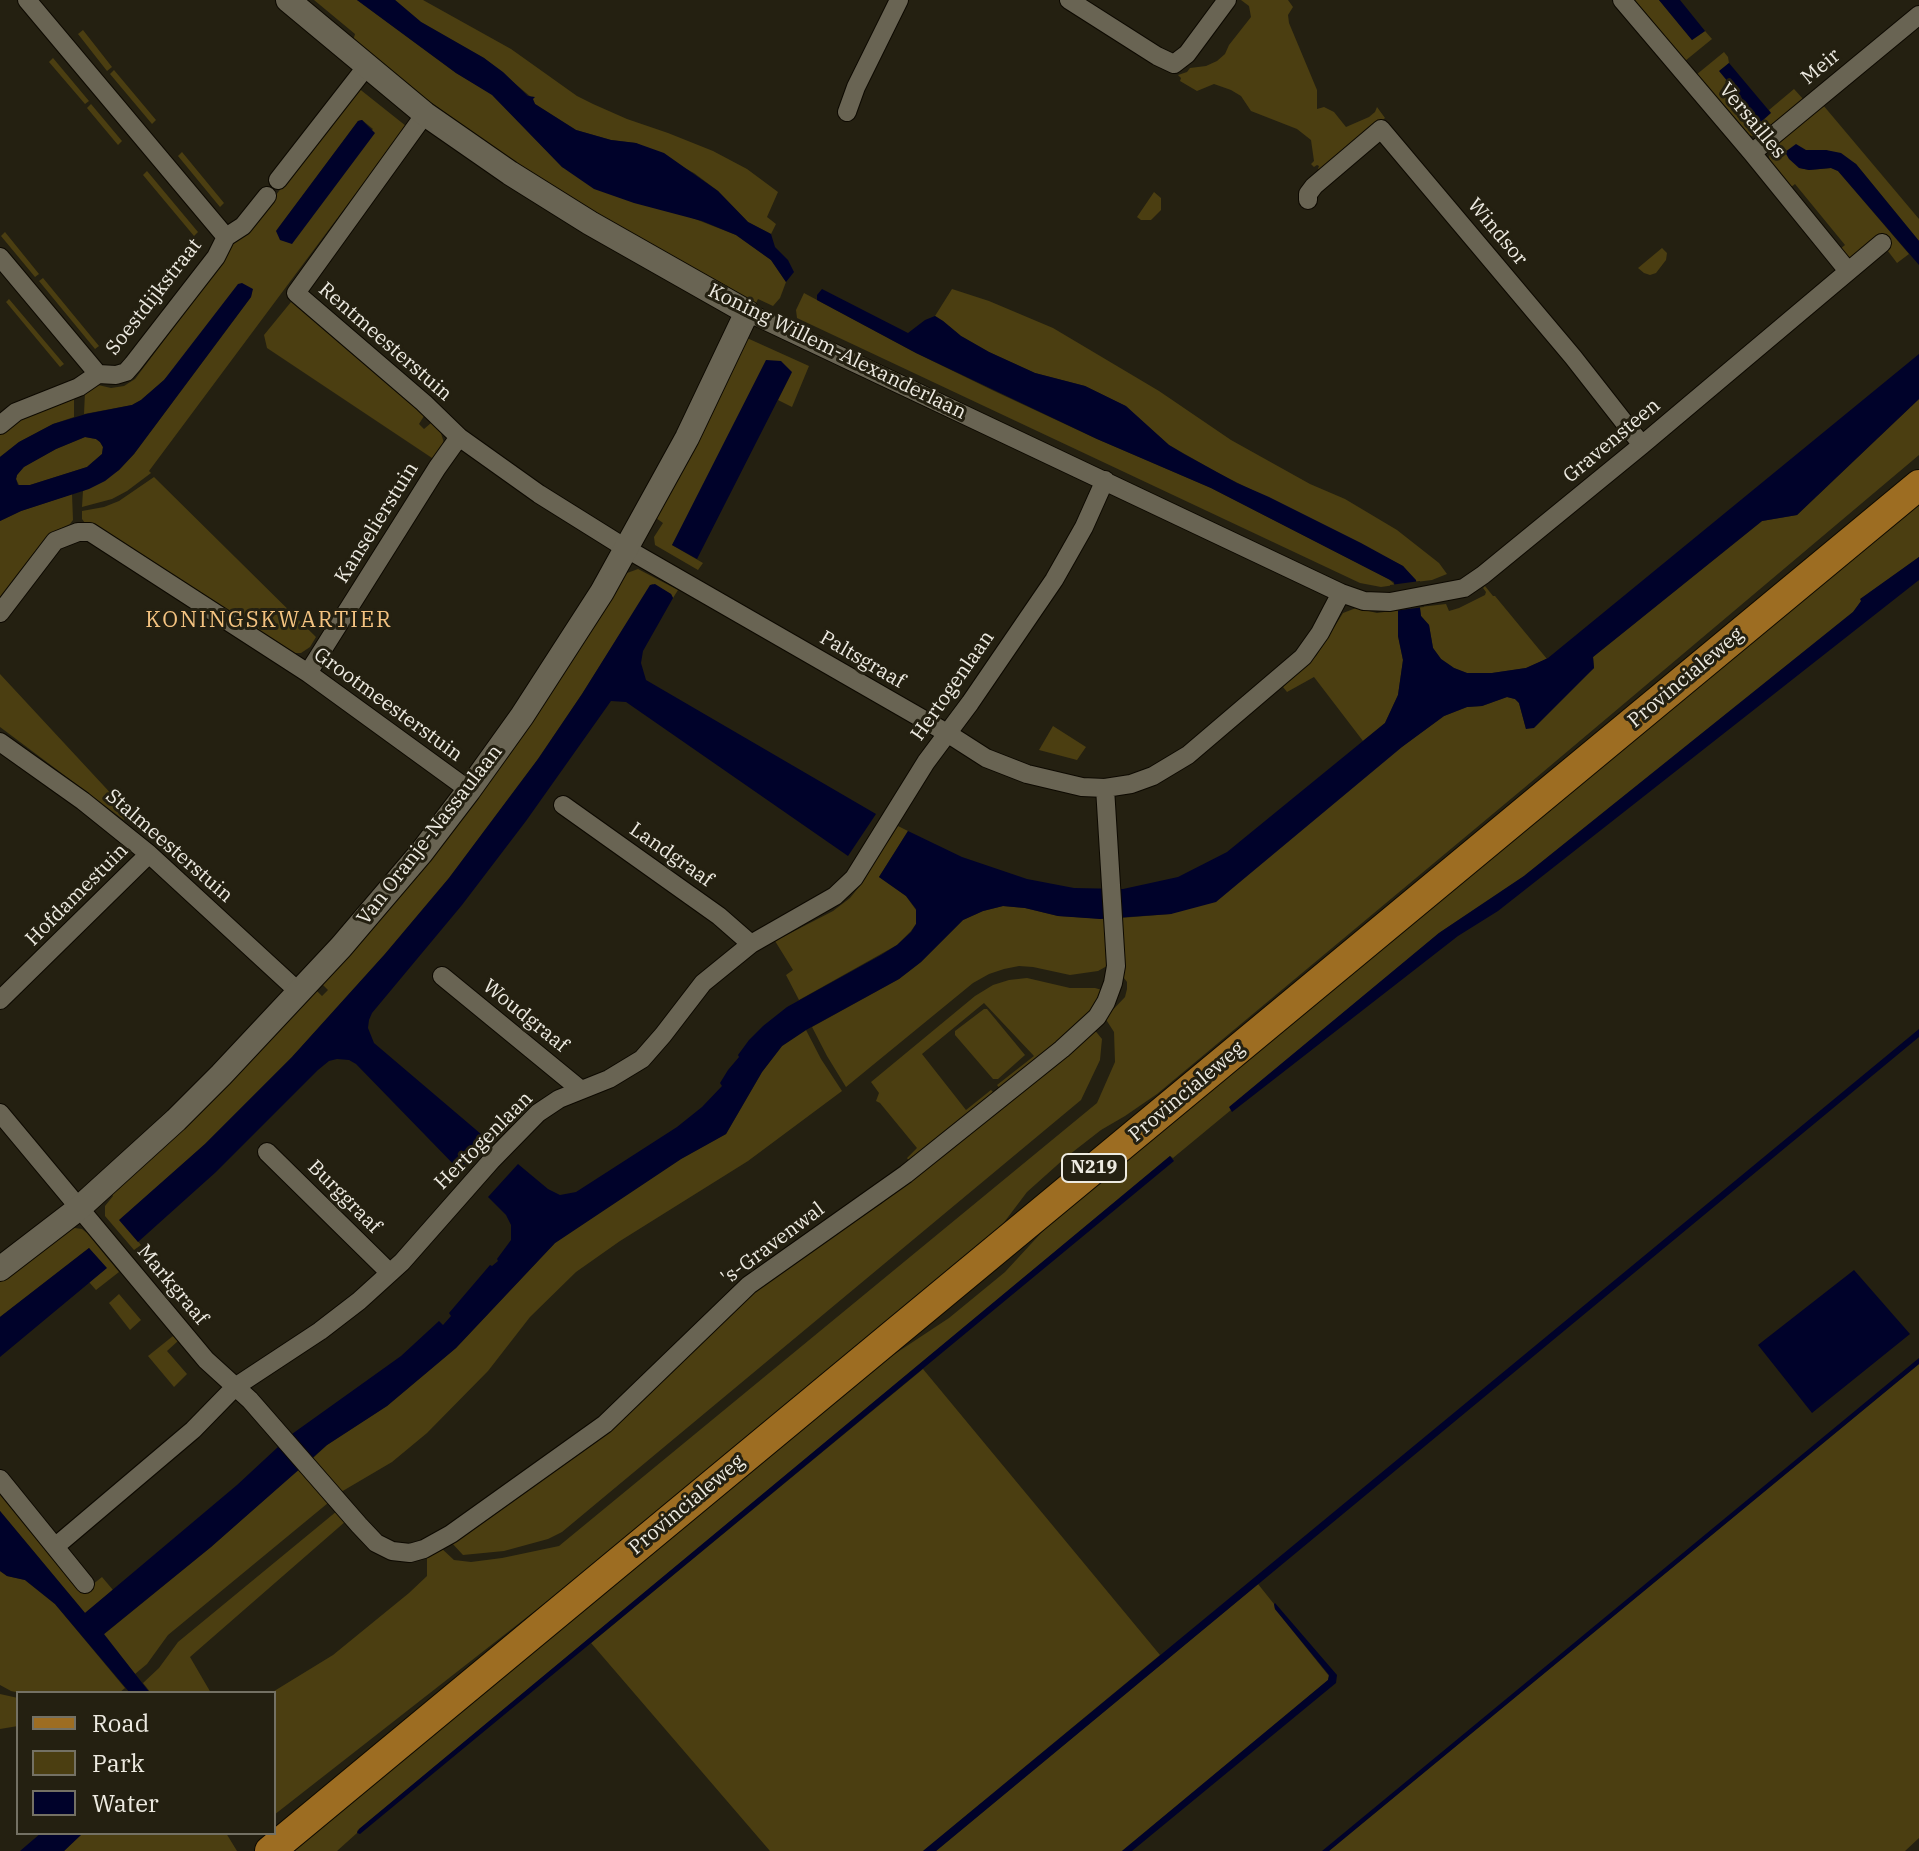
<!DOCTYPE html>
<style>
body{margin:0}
#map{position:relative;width:1919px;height:1851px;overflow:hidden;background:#242011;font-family:"IBM Plex Serif",serif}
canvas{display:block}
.legend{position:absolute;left:16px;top:1691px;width:260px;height:144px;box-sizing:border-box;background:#242011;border:2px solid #747164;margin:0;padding:10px 14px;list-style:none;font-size:24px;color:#edeae1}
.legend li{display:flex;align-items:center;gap:16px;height:40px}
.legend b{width:40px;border:2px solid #747164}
</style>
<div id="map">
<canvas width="1919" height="1851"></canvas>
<ul class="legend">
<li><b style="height:10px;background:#9d6d22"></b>Road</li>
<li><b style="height:22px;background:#4b3e11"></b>Park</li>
<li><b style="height:22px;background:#00022a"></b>Water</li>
</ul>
</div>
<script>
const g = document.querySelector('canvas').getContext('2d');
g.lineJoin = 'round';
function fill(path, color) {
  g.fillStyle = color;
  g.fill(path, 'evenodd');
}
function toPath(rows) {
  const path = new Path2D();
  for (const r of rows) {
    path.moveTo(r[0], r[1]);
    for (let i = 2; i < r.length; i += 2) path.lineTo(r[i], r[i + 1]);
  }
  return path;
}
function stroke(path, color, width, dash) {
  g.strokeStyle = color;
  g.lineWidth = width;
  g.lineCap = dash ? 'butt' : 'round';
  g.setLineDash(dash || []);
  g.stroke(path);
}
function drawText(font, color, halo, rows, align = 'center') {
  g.font = font + ' "IBM Plex Serif",serif';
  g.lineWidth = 6;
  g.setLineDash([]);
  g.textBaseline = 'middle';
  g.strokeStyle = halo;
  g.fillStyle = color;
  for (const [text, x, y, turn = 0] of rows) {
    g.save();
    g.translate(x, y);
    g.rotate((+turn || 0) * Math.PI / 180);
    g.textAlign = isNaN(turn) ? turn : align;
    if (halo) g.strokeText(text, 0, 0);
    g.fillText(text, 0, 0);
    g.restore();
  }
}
fill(toPath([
 [314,0,357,0,456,73,492,94,562,167,736,235,771,260,786,282,780,298,773,306,758,299,755,305,666,256,535,176,412,89,353,41,355,34],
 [395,0,423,0,511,49,577,96,593,104,627,119,668,133,713,151,747,169,778,192,767,217,776,224,771,234,748,222,718,191,694,173,636,143,611,140,576,130,535,104,531,97,484,58,421,22],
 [1241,0,1288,0,1293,7,1288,15,1289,23,1317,90,1317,109,1324,107,1334,112,1346,127,1369,117,1375,112,1377,107,1385,118,1322,171,1318,169,1319,166,1317,165,1314,167,1311,164,1314,161,1311,140,1297,129,1251,111,1241,96,1231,90,1214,84,1197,91,1180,81,1181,78,1178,75,1187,72,1190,68,1206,66,1217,61,1225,54,1229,45,1251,17,1249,6],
 [1635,0,1659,0,1692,40,1705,31,1712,39,1685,61],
 [83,30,112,67,107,71,78,34],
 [1724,52,1728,57,1729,63,1720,71,1771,113,1769,110,1794,89,1804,100,1764,133,1752,136,1746,134,1696,75],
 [53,58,89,101,85,104,49,62],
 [114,70,156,120,152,124,110,74],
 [357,87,406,126,403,130,149,471,151,473,127,491,112,499,82,507,83,491,119,470,134,454,251,297,252,289,164,380,141,400,132,405,84,414,85,392,94,384,111,388,124,386,135,379,223,262,231,242,258,219],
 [362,120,373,129,276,231,358,121],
 [91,104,122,141,118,145,87,108],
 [1823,105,1919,219,1919,241,1856,164,1826,150,1806,150,1800,168,1809,170,1831,168,1838,171,1909,254,1897,263,1878,238,1851,258,1847,257,1840,249,1845,245,1795,184,1790,188,1772,166,1769,157,1771,150],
 [182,152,224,203,220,207,178,156],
 [147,171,198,232,194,236,143,175],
 [1154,192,1161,198,1161,210,1151,220,1141,220,1137,217],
 [5,232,39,274,35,277,1,236],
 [1662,248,1667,253,1666,260,1656,273,1650,275,1644,273,1638,268],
 [43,278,99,346,95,349,39,281],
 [952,289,989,301,1053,328,1159,391,1231,440,1310,484,1345,499,1397,530,1439,563,1447,574,1432,580,1416,582,1403,566,1218,473,1169,445,1125,406,1085,386,1035,373,989,352,961,336,943,321,935,316],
 [804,293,916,353,994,391,1097,439,1211,488,1389,579,1395,585,1381,587,1360,583,797,318,796,310],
 [9,299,64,364,60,367,6,302],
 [291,302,424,416,419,424,424,429,431,423,440,430,444,443,435,460,267,348,264,335],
 [747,338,809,366,792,407,778,400,792,372,672,545,703,563,698,570,655,545,654,537,663,523,656,518],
 [74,396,74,417,53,424,19,442,0,457,0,431,16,421],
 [1919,399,1919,455,1524,788,1157,1094,1125,1116,1101,1130,1065,1158,1027,1192,996,1233,591,1567,274,1815,274,1693,271,1693,333,1655,409,1593,427,1576,427,1556,440,1547,454,1560,471,1562,502,1558,559,1546,1097,1103,1115,1062,1114,1032,1105,1018,1125,997,1127,989,1127,982,1121,974,1120,918,1171,914,1444,716,1467,707,1482,706,1507,697,1515,699,1519,703,1526,729,1594,668,1593,657,1762,521,1797,515],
 [85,437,96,439,100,442,103,447,102,454,87,467,30,485,19,485,16,479,17,475,23,467,56,449],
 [154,477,316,637,310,647,301,653,294,653,85,523,82,519,82,511,104,507,119,501],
 [72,494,73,520,70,524,53,532,46,539,0,601,0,521,21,511],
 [1919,504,1919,557,1861,599,1862,601,1853,612,1524,876,1439,933,1230,1107,1231,1110,1173,1158,1170,1156,357,1831,357,1833,337,1851,291,1851,881,1363,949,1318,1005,1272,1054,1219],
 [638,569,678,590,673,598,671,594,652,584,582,694,538,759,449,878,385,954,292,1057,205,1144,120,1220,141,1245,134,1250,105,1216,105,1206,113,1196,110,1192,316,990,322,996,328,990,322,984,623,576,627,573],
 [1485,586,1493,596,1495,596,1547,659,1526,668,1492,673,1467,673,1454,668,1441,659,1433,648,1429,625,1421,616,1420,607,1446,604,1449,611,1459,608,1485,595,1486,592,1483,588],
 [1356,608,1377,613,1398,610,1398,636,1403,660,1398,695,1385,723,1363,741,1314,677,1287,692,1283,687,1316,656,1343,613],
 [0,674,129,813,124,820,0,727],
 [1053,726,1086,747,1077,760,1039,750],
 [898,826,908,831,879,877,906,896,916,910,916,924,911,931,897,945,799,1000,786,975,793,970,775,941,833,911,850,898,863,882,874,863,873,856,882,842,889,840],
 [1003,906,1025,908,1058,916,1106,919,1107,966,1098,971,1070,975,1033,967,1019,966,1004,969,989,974,973,983,846,1087,827,1056,812,1027,899,979,921,962,963,920,983,911],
 [1027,978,1070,988,1095,988,1102,990,1094,1013,1001,1090,997,1085,1034,1056,984,1003,922,1054,966,1110,991,1090,995,1094,909,1161,907,1158,917,1148,880,1103,876,1101,879,1093,871,1082,975,996,993,985,1009,980],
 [984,1009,987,1009,1025,1055,998,1079,993,1079,955,1035,955,1031],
 [1093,1028,1102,1039,1100,1060,1081,1100,562,1532,548,1539,504,1551,463,1555,450,1541,659,1380,773,1275,881,1204],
 [806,1030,821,1059,842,1091,748,1161,620,1241,576,1272,530,1317,488,1371,427,1433,392,1462,341,1492,312,1459,327,1445,387,1406,456,1348,555,1243,681,1159,726,1134,762,1072,782,1046],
 [75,1228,82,1229,87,1233,119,1272,96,1290,89,1282,106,1268,89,1248,0,1317,0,1282,60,1234,68,1229],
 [119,1294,141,1320,130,1330,109,1303],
 [173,1336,178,1341,167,1351,187,1374,174,1387,148,1356],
 [1919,1364,1919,1838,1905,1851,1329,1851],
 [923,1369,1160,1655,923,1851,770,1851,591,1643],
 [300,1468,328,1503,168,1635,147,1664,135,1674,103,1635,211,1547],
 [0,1494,82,1593,102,1577,113,1590,85,1613,0,1511],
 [337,1511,346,1521,190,1657,211,1693,151,1693,143,1683,159,1668,178,1642],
 [0,1571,7,1576,25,1580,55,1604,125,1688,119,1693,20,1693,11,1691,0,1685],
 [1258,1584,1274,1604,1275,1609,1329,1676,1328,1680,1122,1851,936,1851],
 [0,1694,18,1698,18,1726,0,1729],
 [83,1833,226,1833,237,1851,64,1851]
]), '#4b3e11');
fill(toPath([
 [357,0,395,0,421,22,484,58,503,72,528,96,535,97,533,99,535,104,576,130,611,140,636,143,664,153,718,191,748,222,771,234,775,247,788,260,794,272,786,282,771,260,736,235,702,221,634,203,594,189,562,167,492,95,456,73],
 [1659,0,1680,0,1705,31,1692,40],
 [1729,63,1771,113,1761,122,1719,71],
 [362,120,375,133,292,244,280,240,276,231,358,121],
 [1796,144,1806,150,1826,150,1841,153,1856,164,1919,241,1919,265,1838,171,1831,168,1809,170,1799,168,1789,159,1785,152],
 [242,283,253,289,251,297,134,454,119,470,105,481,89,489,21,511,0,521,0,457,19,442,53,424,86,414,132,405,141,400,164,380,238,284],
 [85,437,96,439,100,442,103,447,102,454,87,467,30,485,18,485,16,479,17,475,24,467,56,449],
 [822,289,908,333,925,320,935,316,943,321,961,336,989,352,1035,373,1085,386,1126,406,1169,445,1184,454,1237,483,1269,497,1361,543,1403,566,1416,580,1421,616,1429,625,1433,648,1441,659,1454,668,1467,673,1492,673,1526,668,1548,658,1919,354,1919,399,1797,515,1762,521,1593,657,1594,668,1534,728,1526,729,1519,703,1515,699,1507,697,1482,706,1467,707,1444,716,1402,747,1216,902,1171,914,1100,919,1058,916,1025,908,1003,906,983,911,963,920,921,962,899,979,806,1030,782,1046,762,1072,726,1134,681,1159,555,1243,456,1348,387,1406,327,1445,211,1547,104,1634,150,1693,130,1693,55,1604,25,1580,7,1576,0,1571,0,1511,85,1613,237,1485,292,1434,401,1356,439,1321,443,1325,451,1316,449,1313,490,1265,492,1266,498,1261,497,1259,511,1240,511,1225,506,1215,488,1197,518,1164,548,1189,560,1195,576,1192,677,1127,702,1107,722,1086,720,1083,728,1070,739,1057,738,1055,749,1040,763,1026,787,1007,881,955,897,945,911,932,916,924,916,909,906,896,879,877,908,831,962,857,1027,879,1074,888,1123,889,1178,877,1227,852,1385,723,1398,695,1403,660,1398,636,1398,610,1394,582,1211,488,1097,439,916,353,817,300,817,295],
 [766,360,781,361,792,372,697,559,672,545],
 [1919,557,1919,580,1498,911,1458,936,1232,1112,1229,1107,1439,933,1524,876,1853,612,1861,601,1860,599],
 [655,584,671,594,673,598,643,651,641,663,646,680,876,814,848,856,626,702,611,701,526,821,462,905,372,1013,369,1020,368,1028,374,1043,488,1140,460,1171,356,1064,349,1060,337,1059,329,1061,318,1070,216,1172,138,1242,119,1220,205,1144,292,1057,385,954,449,878,538,759,582,694,650,585],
 [1919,1029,1919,1037,936,1851,923,1851],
 [1170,1156,1174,1161,360,1834,357,1833,359,1829],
 [89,1248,107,1268,0,1357,0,1317],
 [1854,1270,1910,1334,1812,1413,1758,1345],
 [1919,1358,1919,1364,1329,1851,1322,1851],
 [1275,1603,1337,1675,1336,1683,1132,1851,1122,1851,1328,1680,1329,1675,1275,1609,1274,1604],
 [41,1833,83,1833,64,1851,20,1851]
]), '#00022a');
fill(toPath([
 [1420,581,1424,607,1394,611,1390,585]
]), '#242011');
const minor = toPath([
 [27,0,226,237],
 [1069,0,1157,56,1174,64,1187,54,1227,0],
 [1622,0,1752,153,1848,271],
 [847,112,856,87,899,0],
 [425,114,296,293,424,403,459,437,539,494,627,549,947,733,986,758,1027,774,1082,787,1105,788,1131,784,1153,776,1188,755,1303,657,1320,633,1341,593],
 [1752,153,1919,15],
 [278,180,366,67],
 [1308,200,1308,194,1314,186,1381,129,1573,357,1642,445],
 [226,237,243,226,267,196],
 [0,257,98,374,116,375,126,372,133,364,216,257,226,237],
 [747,312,1341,593,1364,601,1390,602,1464,588,1483,575,1642,445,1882,243],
 [0,425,16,412,79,387,98,374],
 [0,613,55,541,78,532,90,532,308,673,469,790],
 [308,673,437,468,459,437],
 [0,742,83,801,149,854,300,993],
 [563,805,719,916,751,944],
 [442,976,581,1090],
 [0,1000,149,854],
 [0,1113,206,1360,250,1400,359,1525,376,1543,392,1551,410,1553,424,1549,451,1534,605,1424,749,1285,906,1174,1062,1049,1097,1017,1106,1002,1113,983,1116,966,1105,788],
 [267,1152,389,1272],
 [0,1479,85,1584],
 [56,1546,193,1430,235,1387,320,1331,359,1301,402,1262,491,1161,538,1113,559,1099,609,1079,642,1059,663,1035,703,983,751,944,835,896,854,878,926,762,970,703,1054,580,1084,527,1105,480]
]);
const tertiary = toPath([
 [0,1269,78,1209,176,1120,221,1075,341,947,421,853,469,790,522,716,602,592,687,438,747,312,590,223,510,173,425,114,288,0]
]);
const primary = toPath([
 [270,1851,1919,485]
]);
stroke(minor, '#0d0901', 20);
stroke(tertiary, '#0d0901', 26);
stroke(primary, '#0d0901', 32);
stroke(minor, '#696453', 18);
stroke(tertiary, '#696453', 24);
stroke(primary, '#9d6d22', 30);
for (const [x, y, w] of [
 [1094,1168,64]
]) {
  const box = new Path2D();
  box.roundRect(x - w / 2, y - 14, w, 28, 6);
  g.fillStyle = '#242011';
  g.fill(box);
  stroke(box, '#edeae1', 2);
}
drawText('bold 18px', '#edeae1', null, [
 ["N219",1094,1168]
]);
drawText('20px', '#edeae1', '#242011', [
 ["Meir",1821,67,-40],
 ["Versailles",1752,121,50],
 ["Windsor",1497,232,50],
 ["Soestdijkstraat",154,297,-52],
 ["Rentmeesterstuin",385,342,41],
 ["Koning Willem-Alexanderlaan",837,352,26],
 ["Gravensteen",1612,441,-40],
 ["Kanselierstuin",377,523,-58],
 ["Paltsgraaf",862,660,30],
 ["Provincialeweg",1686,678,-40],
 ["Hertogenlaan",953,686,-55],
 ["Grootmeesterstuin",388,705,36],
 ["Van Oranje-Nassaulaan",430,835,-52],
 ["Stalmeesterstuin",169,846,41],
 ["Landgraaf",671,855,35],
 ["Hofdamestuin",77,895,-45],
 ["Woudgraaf",525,1016,39],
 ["Provincialeweg",1187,1092,-40],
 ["Hertogenlaan",484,1141,-45],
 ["Burggraaf",344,1197,45],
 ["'s-Gravenwal",773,1244,-37],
 ["Markgraaf",172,1285,50],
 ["Provincialeweg",687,1505,-40]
]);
g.letterSpacing = '2px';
drawText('22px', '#f4c381', '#242011', [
 ["KONINGSKWARTIER",269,621]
]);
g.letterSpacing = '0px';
</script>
